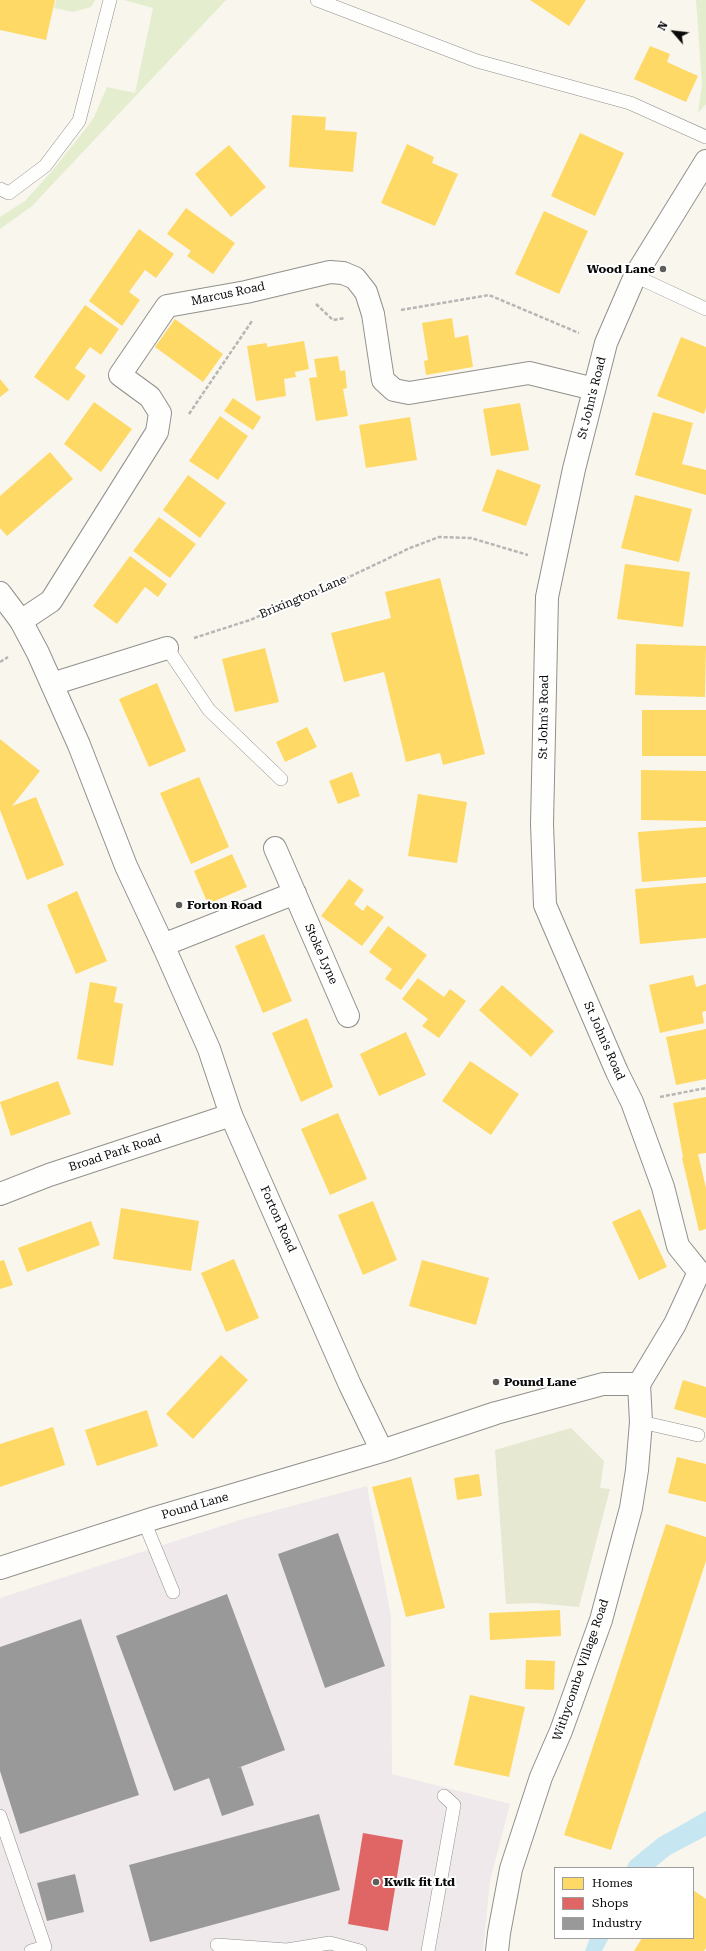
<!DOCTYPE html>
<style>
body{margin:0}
#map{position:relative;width:706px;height:1951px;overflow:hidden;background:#f9f6ee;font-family:"Roboto Serif",serif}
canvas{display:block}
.legend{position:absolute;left:554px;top:1867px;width:140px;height:72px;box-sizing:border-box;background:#fff;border:1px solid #9d9d9d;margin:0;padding:5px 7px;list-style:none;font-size:12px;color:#0a0a0a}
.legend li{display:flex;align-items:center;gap:8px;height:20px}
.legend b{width:20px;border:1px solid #9d9d9d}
.north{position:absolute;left:654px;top:12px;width:40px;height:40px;-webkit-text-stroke:3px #fff;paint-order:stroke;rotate:298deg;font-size:11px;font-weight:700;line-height:16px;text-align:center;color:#0a0a0a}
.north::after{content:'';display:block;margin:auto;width:14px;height:18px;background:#0a0a0a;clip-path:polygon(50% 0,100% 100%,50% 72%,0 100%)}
</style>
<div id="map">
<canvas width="706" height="1951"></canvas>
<ul class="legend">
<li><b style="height:11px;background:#ffd966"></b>Homes</li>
<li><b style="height:11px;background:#e06666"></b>Shops</li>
<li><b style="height:11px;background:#999"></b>Industry</li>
</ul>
<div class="north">N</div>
</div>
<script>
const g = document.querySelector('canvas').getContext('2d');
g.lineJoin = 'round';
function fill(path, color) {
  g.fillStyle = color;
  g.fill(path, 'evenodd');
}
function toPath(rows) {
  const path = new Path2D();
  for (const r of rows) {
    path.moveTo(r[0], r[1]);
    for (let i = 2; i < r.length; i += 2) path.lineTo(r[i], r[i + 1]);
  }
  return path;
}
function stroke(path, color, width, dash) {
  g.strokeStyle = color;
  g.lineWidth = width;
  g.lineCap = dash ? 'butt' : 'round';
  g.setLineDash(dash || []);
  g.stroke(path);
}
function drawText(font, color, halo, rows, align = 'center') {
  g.font = font + ' "Roboto Serif",serif';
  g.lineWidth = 4;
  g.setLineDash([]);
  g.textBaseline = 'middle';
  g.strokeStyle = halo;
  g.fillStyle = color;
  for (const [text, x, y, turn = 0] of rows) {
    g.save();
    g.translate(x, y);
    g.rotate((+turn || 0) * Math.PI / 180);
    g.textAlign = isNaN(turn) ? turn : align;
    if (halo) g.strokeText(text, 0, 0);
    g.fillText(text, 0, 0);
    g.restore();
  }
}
fill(toPath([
 [367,1486,391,1617,392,1774,510,1804,490,1881,483,1951,0,1951,0,1598,243,1519]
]), '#efe9eb');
fill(toPath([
 [56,0,95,0,91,7,73,12,54,8],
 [124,0,226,0,32,206,0,229,0,217,25,201,52,171,87,127,94,117,107,87,135,93,153,8],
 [696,0,706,0,706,104,698,113,702,84]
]), '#e5edcf');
fill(toPath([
 [571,1428,604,1461,600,1488,610,1489,579,1607,535,1603,506,1604,495,1450]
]), '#e6e8d2');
fill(toPath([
 [706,1811,706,1836,670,1855,654,1868,626,1868,630,1861,658,1838],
 [590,1938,609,1938,602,1951,585,1951]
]), '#c6e7f2');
fill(toPath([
 [0,0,55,0,46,40,0,30],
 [530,0,586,0,569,26],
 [650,46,670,54,667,62,698,76,686,102,634,79],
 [292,115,326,117,325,130,357,132,353,172,289,167],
 [580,133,624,153,595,216,551,196],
 [407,144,434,157,432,163,458,174,435,226,381,203],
 [229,145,266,187,231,217,195,174],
 [186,208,235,243,213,274,187,256,191,251,167,234],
 [544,211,588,231,559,294,515,274],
 [139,229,174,254,156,278,145,270,129,292,140,300,122,326,89,301],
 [85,305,119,329,101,355,90,347,75,368,86,376,68,401,34,377],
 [452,318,455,338,468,335,473,367,426,375,424,361,428,360,422,323],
 [175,319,223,354,203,382,155,347],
 [681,337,706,347,706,408,704,414,657,396],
 [304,341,309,369,295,372,296,377,284,379,286,396,256,401,247,346,267,343,267,347],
 [338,356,340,371,345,370,347,388,343,389,348,416,316,421,309,378,317,377,314,359],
 [0,379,9,390,0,397],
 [233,398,261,417,253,430,224,411],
 [94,402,132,429,101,472,64,444],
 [520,403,529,450,491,456,483,409],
 [653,412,693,423,682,464,706,470,706,495,635,475],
 [220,416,248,436,218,480,189,461],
 [410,417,417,460,366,468,359,425],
 [50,452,73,479,7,536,0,528,0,496],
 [497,469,541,485,526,526,482,511],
 [188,475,226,503,200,538,163,510],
 [635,495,692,509,679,562,621,548],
 [159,517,196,544,170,578,133,551],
 [130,556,167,584,158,597,145,587,117,624,93,606],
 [625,564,690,572,683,627,617,619],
 [440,578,485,754,443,765,440,753,406,762,384,672,344,682,331,633,391,618,385,592],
 [636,644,706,646,705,697,635,695],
 [265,648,279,702,235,712,222,659],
 [157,683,186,751,149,767,119,699],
 [642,710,706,710,706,756,642,756],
 [307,727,317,747,285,762,276,742],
 [0,739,40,771,12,806,36,797,64,865,27,880,0,810],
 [641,770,706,771,706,821,641,820],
 [352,772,360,796,338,804,329,781],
 [199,777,229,847,191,864,160,793],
 [418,794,467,802,457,863,408,856],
 [706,827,706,877,642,882,638,832],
 [232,854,247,887,208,904,194,871],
 [349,879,364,890,354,904,363,911,367,905,384,917,362,946,321,916],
 [706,883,706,938,640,944,635,889],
 [77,891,107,961,76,974,47,905],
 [388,926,427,955,401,990,385,979,392,969,369,952],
 [264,934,292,1001,263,1013,235,946],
 [693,975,696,987,706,984,706,1011,702,1012,704,1023,660,1033,649,985],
 [418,978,444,997,450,989,466,1001,439,1038,422,1026,428,1019,402,999],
 [90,982,117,987,114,1002,123,1004,113,1066,77,1059],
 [502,985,554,1031,531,1057,479,1010],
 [307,1018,333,1087,301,1102,272,1033],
 [706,1029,706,1079,676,1085,666,1037],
 [406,1032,426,1075,379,1096,360,1054],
 [470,1061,519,1094,491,1135,442,1101],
 [58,1081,71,1114,11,1136,0,1102],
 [706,1097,706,1153,698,1154,706,1188,706,1229,699,1231,682,1158,683,1157,673,1103],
 [338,1113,367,1179,330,1195,301,1129],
 [373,1201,397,1260,363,1275,338,1215],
 [121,1208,199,1221,191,1271,113,1259],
 [640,1209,667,1267,639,1280,612,1222],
 [91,1221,100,1245,27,1272,18,1248],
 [234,1259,259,1318,226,1332,201,1273],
 [4,1260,13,1285,0,1289,0,1261],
 [422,1260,489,1278,476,1325,409,1306],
 [221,1355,248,1380,193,1439,166,1414],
 [683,1380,706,1387,706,1418,674,1409],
 [147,1410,158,1446,97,1466,85,1430],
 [53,1427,65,1465,0,1487,0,1444],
 [677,1457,706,1464,706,1502,668,1493],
 [479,1474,482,1496,457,1500,454,1478],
 [411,1477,445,1608,406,1617,372,1487],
 [666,1524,706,1537,706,1561,611,1850,564,1835],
 [560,1610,561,1636,490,1640,489,1613],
 [526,1660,555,1661,554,1690,525,1689],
 [470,1695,525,1707,509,1777,454,1765],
 [693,1890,706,1899,706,1948,704,1951,634,1951,642,1938,693,1938]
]), '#ffd966');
fill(toPath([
 [363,1833,403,1840,388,1931,348,1924]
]), '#e06666');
fill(toPath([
 [338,1533,385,1666,325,1688,278,1554],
 [227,1594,285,1750,235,1769,241,1767,254,1805,222,1816,209,1778,174,1791,116,1636],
 [81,1619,139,1795,20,1834,0,1771,0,1647],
 [319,1814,340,1890,150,1942,129,1865],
 [75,1874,84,1912,47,1921,37,1883]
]), '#999');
const service = toPath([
 [317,0,477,61,630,103,706,137],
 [0,189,9,193,45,166,79,121,110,0],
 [635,276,706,309],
 [167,648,209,710,281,779],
 [641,1422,698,1435],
 [144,1521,173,1592],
 [0,1816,45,1947,31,1951],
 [217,1945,287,1950,330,1943,360,1951],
 [428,1951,454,1805,444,1796]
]);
const minor = toPath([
 [21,621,51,601,157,432,160,413,150,397,120,375,167,306,246,292,330,272,343,273,355,278,366,292,373,314,383,380,394,390,409,393,529,373,594,389],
 [52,684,167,648],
 [275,848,348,1016],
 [163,945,295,893],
 [0,1194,49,1175,231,1115],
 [639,1384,641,1422]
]);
const tertiary = toPath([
 [0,593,21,621,38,653,79,745,126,866,163,945,209,1049,231,1115,350,1385,382,1451],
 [699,1272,678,1246,663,1187,632,1102,617,1072,545,905,542,824,547,597,574,469,606,343,635,276,706,161],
 [0,1568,155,1518,382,1451,496,1413,603,1384,639,1384,675,1324,699,1272],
 [497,1951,499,1933,511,1869,541,1777,561,1731,601,1620,631,1508,637,1470,641,1422]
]);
stroke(service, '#92908d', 14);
stroke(minor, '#92908d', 24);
stroke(tertiary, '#92908d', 24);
stroke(toPath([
 [316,304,333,320,345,318],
 [401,310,489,295,579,333],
 [189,414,252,321],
 [194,638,250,620,328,587,410,548,439,537,471,538,528,555],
 [0,662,8,657],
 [660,1097,706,1088]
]), '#b7b6b5', 2.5, [4, 2]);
stroke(service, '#fefefc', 13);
stroke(minor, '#fefefc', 22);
stroke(tertiary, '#fefefc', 22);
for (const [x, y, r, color] of [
 [663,269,4,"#5e5d5a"],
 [179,905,4,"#5e5d5a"],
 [496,1382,4,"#5e5d5a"],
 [376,1882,4,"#5e5d5a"]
]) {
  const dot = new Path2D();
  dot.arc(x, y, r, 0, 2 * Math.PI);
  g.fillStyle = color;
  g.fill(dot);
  stroke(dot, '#fff', 1.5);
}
drawText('bold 12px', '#0a0a0a', '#fff', [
 ["Wood Lane",655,269,"right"],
 ["Forton Road",187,905],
 ["Pound Lane",504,1382],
 ["Kwik fit Ltd",384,1882]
], 'left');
drawText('12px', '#0a0a0a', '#fff', [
 ["Marcus Road",228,294,-12],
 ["St John's Road",592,398,-76],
 ["Brixington Lane",303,597,-23],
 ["St John's Road",544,717,-89],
 ["Stoke Lyne",321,954,66],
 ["St John's Road",604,1041,66],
 ["Broad Park Road",115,1153,-18],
 ["Forton Road",278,1219,66],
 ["Pound Lane",195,1506,-16],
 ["Withycombe Village Road",581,1670,-71]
]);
</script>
